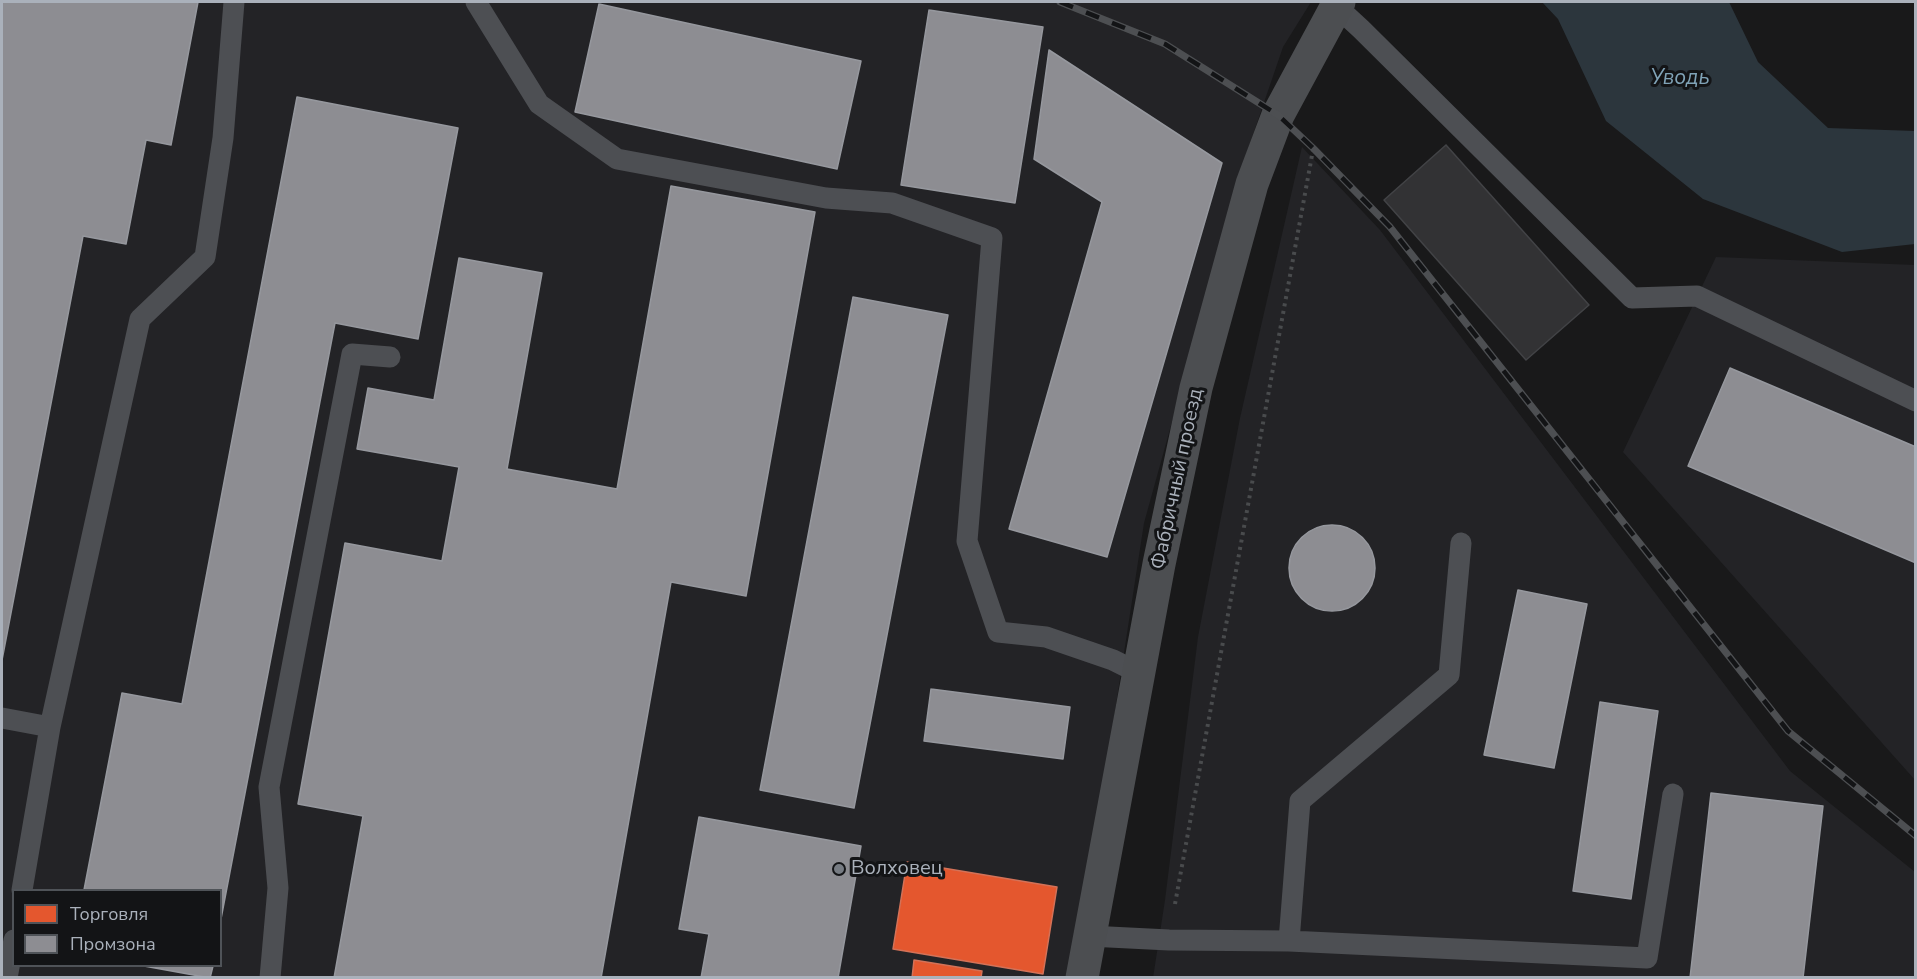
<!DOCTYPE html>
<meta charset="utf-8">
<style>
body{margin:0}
#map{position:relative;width:1917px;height:979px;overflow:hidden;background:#19191a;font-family:"Nunito Sans",sans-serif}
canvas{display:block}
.frame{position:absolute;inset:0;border:3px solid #aab1bb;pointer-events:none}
.legend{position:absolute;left:12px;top:889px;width:210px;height:78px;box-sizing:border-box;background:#131416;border:2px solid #4f5358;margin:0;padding:8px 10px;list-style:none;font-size:18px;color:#aab1bb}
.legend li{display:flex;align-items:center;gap:12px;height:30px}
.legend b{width:30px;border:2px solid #4f5358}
</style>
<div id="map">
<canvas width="1917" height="979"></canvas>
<div class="frame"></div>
<ul class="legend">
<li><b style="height:16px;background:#e4572e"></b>Торговля</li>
<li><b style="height:16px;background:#8d8d92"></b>Промзона</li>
</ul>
</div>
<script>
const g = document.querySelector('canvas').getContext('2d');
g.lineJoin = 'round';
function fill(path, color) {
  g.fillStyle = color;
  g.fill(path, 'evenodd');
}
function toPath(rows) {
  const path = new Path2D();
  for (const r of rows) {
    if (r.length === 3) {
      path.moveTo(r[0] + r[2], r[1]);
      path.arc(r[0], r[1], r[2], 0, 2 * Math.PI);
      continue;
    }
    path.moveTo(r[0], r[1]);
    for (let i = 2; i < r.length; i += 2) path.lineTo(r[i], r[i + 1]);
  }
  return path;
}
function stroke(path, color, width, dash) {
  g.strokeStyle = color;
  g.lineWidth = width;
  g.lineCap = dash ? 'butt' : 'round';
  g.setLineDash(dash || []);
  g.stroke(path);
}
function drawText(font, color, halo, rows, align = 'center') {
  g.font = font + ' "Nunito Sans",sans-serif';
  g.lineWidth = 6;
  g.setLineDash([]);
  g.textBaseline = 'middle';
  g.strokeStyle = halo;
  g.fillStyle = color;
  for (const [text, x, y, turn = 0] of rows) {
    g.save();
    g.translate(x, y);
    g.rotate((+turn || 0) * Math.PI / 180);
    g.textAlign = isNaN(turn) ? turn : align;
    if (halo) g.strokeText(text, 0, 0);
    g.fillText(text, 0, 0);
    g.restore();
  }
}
fill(toPath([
 [2,2,1311,2,1283,47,1245,158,1144,523,1074,977,2,978],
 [14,890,220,890,220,966,14,966],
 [1302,147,1380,230,1790,771,1915,872,1915,977,1153,978,1165,900,1198,637,1240,418],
 [1716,257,1915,265,1915,780,1623,452]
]), '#232326');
fill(toPath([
 [1542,2,1729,2,1758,62,1828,128,1915,131,1915,244,1842,252,1703,199,1606,121,1558,19]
]), '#2c363d');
const shops = toPath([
 [907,862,1057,887,1043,974,893,949,907,862],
 [914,960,982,971,981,978,912,978,914,960]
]);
fill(shops, '#e4572e');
stroke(shops, '#d37258', 1.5);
const industry = toPath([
 [2,2,198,2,171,145,146,140,126,244,83,236,2,660,2,2],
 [599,4,861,61,837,169,575,112,599,4],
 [929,10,1043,27,1015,203,901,185,929,10],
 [1049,50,1222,163,1107,557,1009,529,1102,202,1034,159,1049,50],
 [297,97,458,128,418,339,335,323,220,924,220,890,84,890,122,693,182,704,297,97],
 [671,186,815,212,746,596,671,582,601,978,334,978,363,816,298,804,345,543,442,561,459,467,357,449,368,388,434,400,459,258,542,273,507,469,617,489,671,186],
 [853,297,948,315,854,808,760,790,853,297],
 [1730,368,1916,447,1916,563,1688,466,1730,368],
 [1332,568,43],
 [1518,590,1587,604,1554,768,1484,755,1518,590],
 [931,689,1070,707,1063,759,924,741,931,689],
 [1600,702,1658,711,1631,899,1573,891,1600,702],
 [1711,793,1823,806,1803,978,1690,978,1711,793],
 [699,817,861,846,838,978,701,978,709,934,679,929,699,817],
 [144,966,213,966,210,978,144,966]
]);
fill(industry, '#8d8d92');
stroke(industry, '#96989e', 1.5);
const building = toPath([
 [1446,145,1589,305,1526,360,1384,200,1446,145]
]);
fill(building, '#323234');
stroke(building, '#424346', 1.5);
stroke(toPath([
 [1175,904,1313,150]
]), '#494b4d', 4, [3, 4.5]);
stroke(toPath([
 [476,2,539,104,617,159,826,198,892,203,992,238,967,541,998,632,1046,637,1113,660,1139,673],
 [1335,5,1361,29,1632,298,1697,296,1916,401],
 [2,718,50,727],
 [22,890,50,727,140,319,205,257,223,138,234,2],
 [1089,936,1169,940,1289,941,1300,801,1449,675,1461,543],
 [1289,941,1647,958,1673,794],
 [7,978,14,940],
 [270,978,278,888,269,787,352,354,390,357]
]), '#4d4f53', 21);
stroke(toPath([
 [1082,978,1159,564,1196,388,1252,184,1278,115,1339,2]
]), '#4c4e51', 33);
const rail = toPath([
 [1060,2,1165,44,1278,115,1313,148,1390,227,1788,731,1916,836]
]);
stroke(rail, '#4d4f52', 7);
stroke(rail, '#131416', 4.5, [14]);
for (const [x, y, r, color] of [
 [839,869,6,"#777c83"]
]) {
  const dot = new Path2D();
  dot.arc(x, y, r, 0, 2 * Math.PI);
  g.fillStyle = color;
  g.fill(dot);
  stroke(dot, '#131416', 2);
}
drawText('20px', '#aab1bb', '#131416', [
 ["Фабричный проезд",1178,479,-78]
]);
drawText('20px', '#aab1bb', '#131416', [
 ["Волховец",851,869]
], 'left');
drawText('italic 21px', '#80a3b7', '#131416', [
 ["Уводь",1680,79]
]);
</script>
